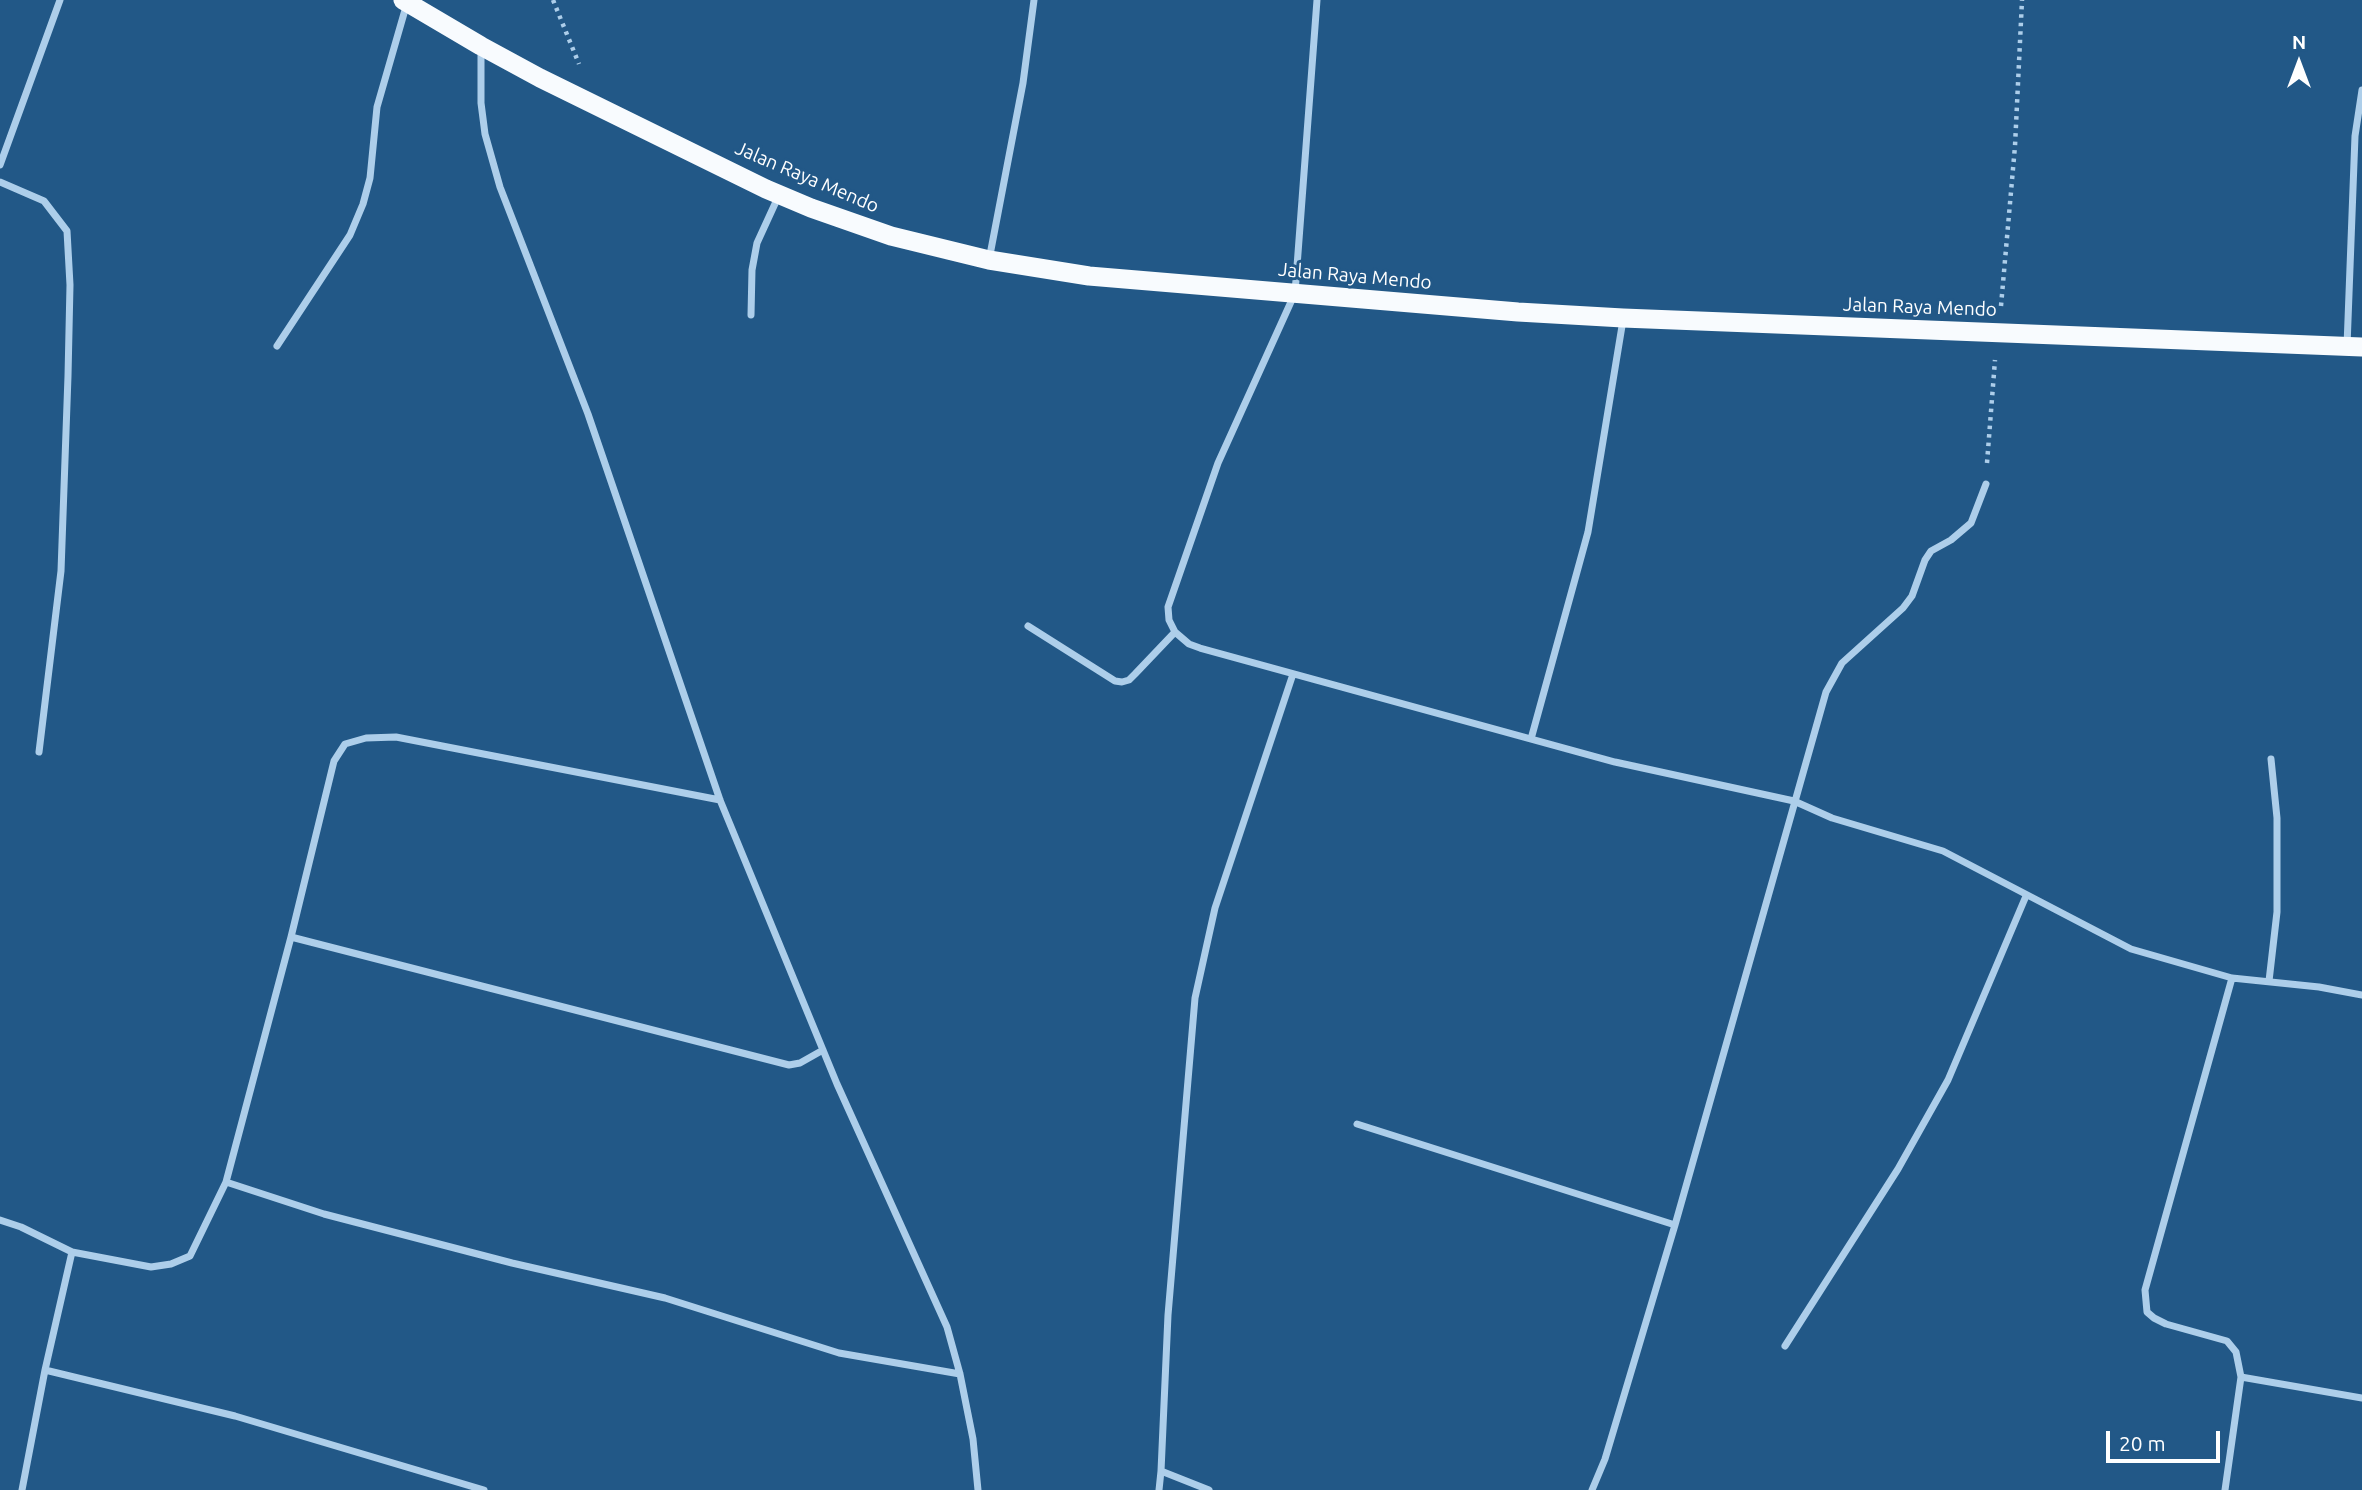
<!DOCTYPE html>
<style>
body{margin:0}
#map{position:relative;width:2362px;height:1490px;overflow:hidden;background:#225887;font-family:Ubuntu,sans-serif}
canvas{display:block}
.north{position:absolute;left:2264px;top:28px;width:70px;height:70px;-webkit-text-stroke:5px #225887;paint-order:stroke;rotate:0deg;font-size:19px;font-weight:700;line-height:28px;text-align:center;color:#fff}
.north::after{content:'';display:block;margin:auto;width:24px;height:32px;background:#fff;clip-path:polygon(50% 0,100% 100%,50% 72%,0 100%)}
.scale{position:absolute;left:2106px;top:1431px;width:114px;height:32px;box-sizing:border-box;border:4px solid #fff;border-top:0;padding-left:9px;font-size:21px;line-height:24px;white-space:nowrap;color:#fff;-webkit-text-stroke:5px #225887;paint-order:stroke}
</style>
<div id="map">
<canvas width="2362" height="1490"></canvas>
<div class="north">N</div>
<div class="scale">20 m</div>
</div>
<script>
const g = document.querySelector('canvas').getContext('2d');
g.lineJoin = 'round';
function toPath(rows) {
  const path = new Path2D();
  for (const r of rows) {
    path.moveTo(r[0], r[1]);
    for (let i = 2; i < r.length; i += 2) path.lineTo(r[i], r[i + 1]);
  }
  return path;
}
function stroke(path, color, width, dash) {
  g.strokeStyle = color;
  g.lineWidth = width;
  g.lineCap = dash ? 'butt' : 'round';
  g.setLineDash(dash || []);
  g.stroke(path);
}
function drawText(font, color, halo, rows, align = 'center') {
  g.font = font + ' Ubuntu,sans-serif';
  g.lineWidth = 6;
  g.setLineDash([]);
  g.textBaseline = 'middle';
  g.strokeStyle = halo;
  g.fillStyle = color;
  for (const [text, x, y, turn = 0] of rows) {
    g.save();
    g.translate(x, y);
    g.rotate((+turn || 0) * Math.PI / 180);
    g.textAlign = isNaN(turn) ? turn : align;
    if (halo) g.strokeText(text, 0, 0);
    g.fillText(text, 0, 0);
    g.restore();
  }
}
stroke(toPath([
 [553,0,579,64],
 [2001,306,2015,146,2022,0],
 [1987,463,1995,360]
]), '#adceea', 4.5, [3.5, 5]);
stroke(toPath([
 [1317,0,1295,293,1218,463,1168,607,1169,620,1175,632,1189,644,1200,648,1615,762,1794,801,1832,818,1943,851,2131,949,2232,978,2319,987,2362,995],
 [481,49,481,103,485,134,500,187,588,414,720,800,837,1084,947,1327,960,1374,973,1439,978,1490],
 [0,165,60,0],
 [0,182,44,201,67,231,70,285,68,376,61,571,39,752],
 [989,260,1023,83,1034,0],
 [751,315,752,270,757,243,779,195],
 [277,346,350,235,363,204,370,178,377,107,407,3],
 [2347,346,2355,136,2362,90],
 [1028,626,1115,681,1122,682,1129,680,1135,674,1175,632],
 [1531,739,1588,532,1623,320],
 [291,937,789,1065,800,1063,823,1050],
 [2269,981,2277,912,2277,818,2271,759],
 [1357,1124,1675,1225],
 [226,1182,324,1214,512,1263,665,1298,839,1353,960,1374],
 [0,1220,21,1227,72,1252,151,1267,171,1264,190,1256,226,1182,291,937,334,761,345,744,366,738,396,737,720,800],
 [1785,1346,1898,1169,1948,1080,2026,896],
 [45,1370,235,1416,484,1490],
 [2241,1377,2362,1398],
 [1161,1471,1168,1315,1195,998,1215,908,1293,674],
 [22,1490,45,1370,72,1252],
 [1159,1490,1161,1471,1209,1490],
 [1592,1490,1605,1459,1675,1225,1826,692,1842,663,1903,608,1912,596,1925,560,1931,551,1951,540,1971,523,1986,484],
 [2225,1490,2241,1377,2236,1352,2227,1341,2166,1324,2154,1318,2147,1312,2145,1290,2232,978]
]), '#adceea', 7);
stroke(toPath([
 [403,0,481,46,540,78,766,189,811,208,891,236,989,260,1089,276,1518,312,1623,318,2362,347]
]), '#f8fbfe', 19);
drawText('19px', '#fff', '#225887', [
 ["Jalan Raya Mendo",807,177,23],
 ["Jalan Raya Mendo",1355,276,5],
 ["Jalan Raya Mendo",1920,307,2]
]);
</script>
